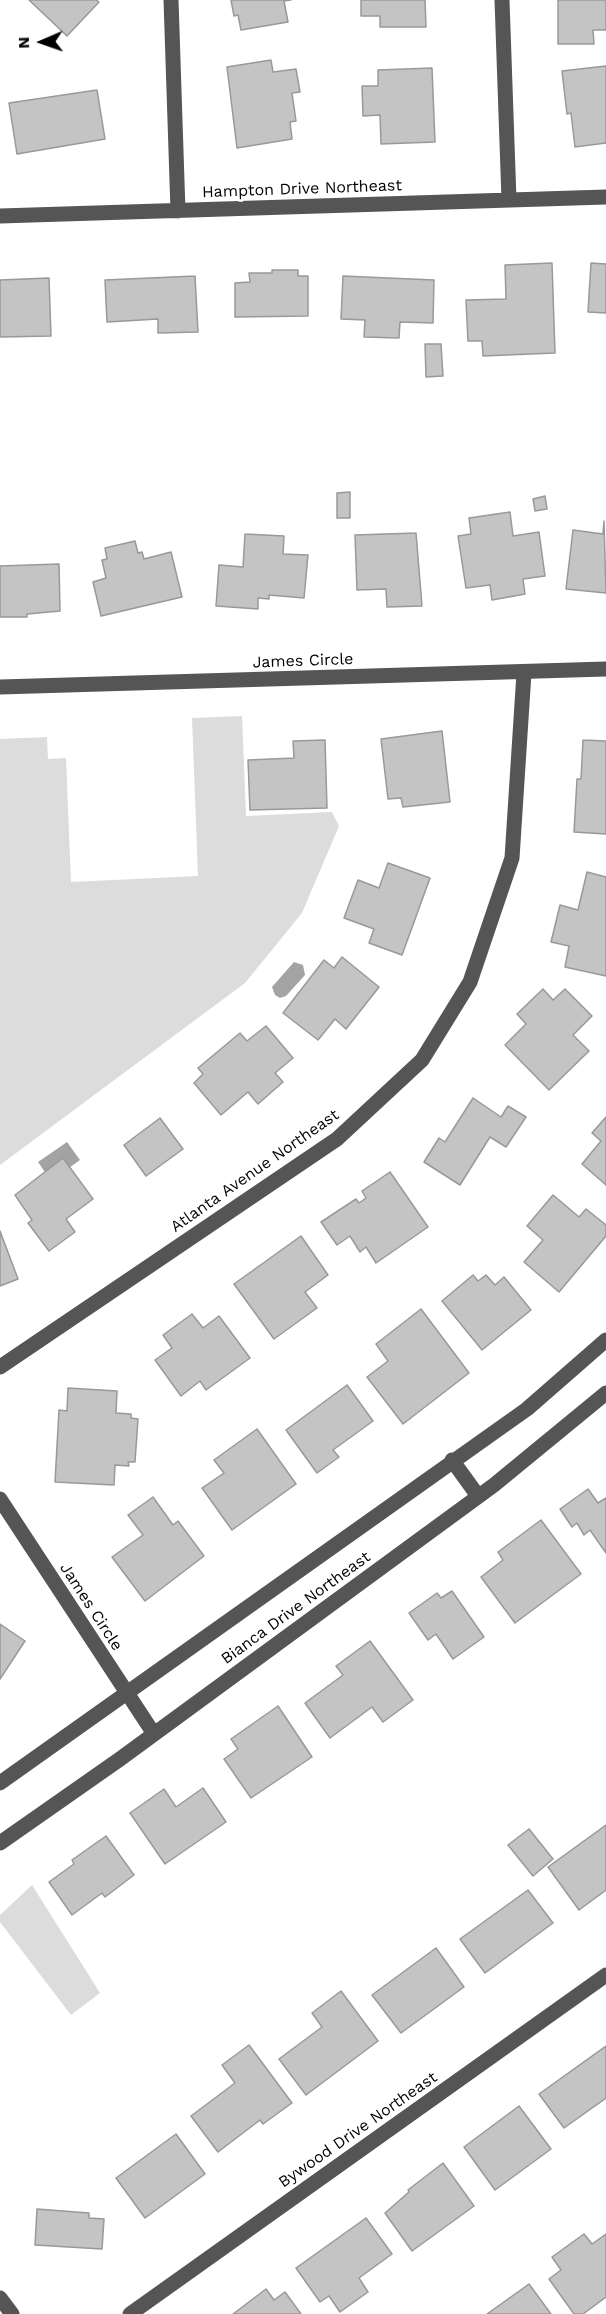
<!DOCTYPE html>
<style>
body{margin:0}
#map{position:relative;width:606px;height:2314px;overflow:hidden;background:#fff;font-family:"Work Sans",sans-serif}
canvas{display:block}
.north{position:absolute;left:12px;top:12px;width:60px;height:60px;-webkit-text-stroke:4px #fff;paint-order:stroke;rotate:268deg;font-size:16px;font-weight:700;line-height:24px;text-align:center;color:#000}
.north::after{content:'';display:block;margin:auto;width:21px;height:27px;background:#000;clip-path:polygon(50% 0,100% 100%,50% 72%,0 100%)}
</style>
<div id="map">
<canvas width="606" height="2314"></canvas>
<div class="north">N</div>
</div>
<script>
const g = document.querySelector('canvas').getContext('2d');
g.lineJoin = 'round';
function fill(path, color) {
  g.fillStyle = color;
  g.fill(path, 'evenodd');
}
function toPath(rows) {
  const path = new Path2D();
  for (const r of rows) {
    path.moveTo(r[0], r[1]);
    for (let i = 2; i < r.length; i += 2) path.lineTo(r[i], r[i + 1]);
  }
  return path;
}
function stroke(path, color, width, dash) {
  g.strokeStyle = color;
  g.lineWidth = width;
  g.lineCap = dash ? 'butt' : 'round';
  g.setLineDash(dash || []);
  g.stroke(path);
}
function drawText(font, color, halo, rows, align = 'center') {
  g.font = font + ' "Work Sans",sans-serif';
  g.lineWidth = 5;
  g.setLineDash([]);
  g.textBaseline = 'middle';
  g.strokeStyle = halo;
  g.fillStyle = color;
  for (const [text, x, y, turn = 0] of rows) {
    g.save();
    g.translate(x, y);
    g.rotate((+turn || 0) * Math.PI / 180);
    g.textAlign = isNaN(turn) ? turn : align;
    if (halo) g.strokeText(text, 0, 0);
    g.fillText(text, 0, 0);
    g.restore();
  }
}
fill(toPath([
 [242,716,246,816,332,812,339,826,302,913,245,983,0,1165,0,739,47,737,48,759,66,758,71,882,198,876,192,718],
 [32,1885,100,1993,71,2015,0,1922,0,1915]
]), '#dcdcdc');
fill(toPath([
 [294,962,303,965,305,975,286,996,280,998,275,995,272,987],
 [67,1142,80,1160,51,1181,38,1162]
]), '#a3a3a3');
const building = toPath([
 [29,0,96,0,99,2,67,36,29,0],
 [231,0,291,0,284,1,288,22,241,30,238,15,234,16,231,0],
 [361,0,425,0,426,27,380,27,380,16,361,16,361,0],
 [558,0,606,0,606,30,593,30,594,44,558,44,558,0],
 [271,60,273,72,296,69,300,92,292,93,296,121,290,122,292,139,237,148,227,67,271,60],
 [606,66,606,143,575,147,571,113,567,114,562,71,606,66],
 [432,68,435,142,381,144,380,115,363,116,362,86,378,86,378,70,432,68],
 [97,90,105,139,17,154,9,103,97,90],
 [552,263,555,353,483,356,482,341,468,341,466,300,506,299,505,265,552,263],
 [591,263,606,264,606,313,588,312,591,263],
 [272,270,298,270,298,276,308,276,308,316,235,317,235,283,250,282,249,273,272,273,272,270],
 [195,276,198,332,158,333,158,319,107,322,105,280,195,276],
 [343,276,434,280,433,323,400,322,399,338,364,337,365,320,341,319,343,276],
 [49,278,51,336,0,337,0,280,49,278],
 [425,344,441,344,443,376,426,377,425,344],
 [350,492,350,518,337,518,337,493,350,492],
 [545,496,547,509,535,511,533,499,545,496],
 [510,512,513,536,539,532,545,576,523,579,525,594,492,600,490,585,466,588,458,536,471,534,469,518,510,512],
 [604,521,606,593,566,589,573,530,603,534,604,521],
 [416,533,422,606,387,607,386,589,357,590,355,535,416,533],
 [245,534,284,536,283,554,308,555,304,598,269,595,269,599,258,598,258,609,216,606,219,565,243,567,245,534],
 [135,541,138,553,142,552,144,559,171,552,182,597,101,616,93,582,106,578,102,560,107,559,105,548,135,541],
 [59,564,60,611,27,614,27,617,0,617,0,566,59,564],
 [442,731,450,802,403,807,401,798,388,799,381,739,442,731],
 [325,740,327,808,250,810,248,760,294,758,293,741,325,740],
 [583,740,606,741,606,834,574,832,577,779,581,779,583,740],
 [388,863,430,878,402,955,369,943,374,929,344,918,358,880,379,888,388,863],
 [587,872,606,877,606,976,565,967,569,946,551,942,560,905,578,910,587,872],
 [342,957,379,987,346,1029,335,1019,318,1040,283,1013,324,960,334,968,342,957],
 [543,989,553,1000,565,989,592,1016,573,1035,589,1051,549,1090,505,1045,526,1024,517,1014,543,989],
 [266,1026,293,1058,275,1073,283,1082,258,1104,248,1092,221,1115,194,1083,203,1074,198,1068,240,1033,247,1041,266,1026],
 [473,1098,501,1117,508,1106,526,1117,506,1147,490,1137,460,1185,424,1162,439,1138,445,1142,473,1098],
 [606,1117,606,1185,582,1164,601,1141,592,1133,606,1117],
 [160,1118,183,1149,146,1176,124,1145,160,1118],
 [63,1158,93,1199,66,1219,75,1232,49,1251,28,1223,32,1220,15,1195,63,1158],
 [390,1172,428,1227,376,1263,366,1247,360,1252,350,1236,337,1245,321,1222,356,1199,359,1203,366,1198,362,1191,390,1172],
 [553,1195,579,1217,586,1209,606,1225,606,1236,559,1292,524,1262,543,1240,527,1226,553,1195],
 [0,1231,18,1279,0,1286,0,1231],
 [301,1236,328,1275,305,1292,317,1308,274,1339,234,1284,301,1236],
 [473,1275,478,1281,486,1275,495,1285,504,1277,531,1310,482,1350,442,1301,473,1275],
 [421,1309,469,1373,403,1424,367,1377,388,1361,376,1344,421,1309],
 [192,1314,203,1328,219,1316,250,1358,206,1390,200,1381,181,1396,155,1360,172,1348,163,1335,192,1314],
 [347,1385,373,1421,333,1450,339,1457,317,1473,286,1430,347,1385],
 [68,1388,117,1391,116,1413,131,1414,131,1418,138,1419,135,1462,128,1462,129,1466,115,1465,114,1485,55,1482,59,1410,67,1411,68,1388],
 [257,1429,296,1484,232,1530,202,1488,224,1473,214,1460,257,1429],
 [588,1489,598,1503,606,1498,606,1553,590,1530,584,1535,577,1523,572,1527,560,1509,588,1489],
 [153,1497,173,1525,178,1521,204,1556,145,1601,112,1557,143,1535,128,1515,153,1497],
 [541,1520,581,1574,515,1623,481,1577,503,1560,498,1552,541,1520],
 [452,1591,484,1637,453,1659,436,1634,428,1640,409,1613,437,1593,441,1598,452,1591],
 [0,1624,25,1641,0,1679,0,1624],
 [370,1641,413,1700,383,1722,372,1707,330,1738,305,1703,343,1675,336,1666,370,1641],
 [278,1706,312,1757,251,1798,224,1759,238,1749,231,1739,278,1706],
 [203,1788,226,1822,165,1864,130,1813,164,1789,176,1807,203,1788],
 [606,1825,606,1890,579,1910,548,1867,606,1825],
 [529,1829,553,1859,533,1876,508,1845,529,1829],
 [106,1836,134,1875,105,1897,102,1893,72,1915,49,1882,74,1864,72,1860,106,1836],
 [528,1890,553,1923,485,1973,460,1939,528,1890],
 [436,1948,464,1987,401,2033,372,1995,436,1948],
 [341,1991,378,2041,306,2095,279,2059,322,2027,312,2013,341,1991],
 [249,2045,292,2103,263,2124,260,2120,218,2152,191,2116,235,2083,222,2065,249,2045],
 [606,2046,606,2098,564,2128,539,2094,606,2046],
 [519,2106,551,2149,495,2190,464,2147,519,2106],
 [176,2134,205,2174,145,2218,116,2178,176,2134],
 [443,2163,474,2206,412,2251,385,2213,409,2192,408,2190,443,2163],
 [37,2209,89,2213,89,2218,104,2219,102,2249,35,2245,37,2209],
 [366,2218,392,2254,359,2278,368,2292,340,2312,329,2296,320,2302,296,2268,366,2218],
 [584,2234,592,2244,606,2234,606,2297,583,2314,574,2314,549,2279,561,2270,552,2257,584,2234],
 [529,2284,551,2314,487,2314,529,2284],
 [266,2289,274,2300,285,2292,301,2314,233,2314,266,2289]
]);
fill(building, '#c4c4c4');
stroke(building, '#999', 1.5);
stroke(toPath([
 [171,0,178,211],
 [502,0,509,200],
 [0,216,606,197],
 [0,687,606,669],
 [0,1367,337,1139,422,1060,470,982,512,858,524,673],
 [452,1460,478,1496],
 [0,1499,154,1734],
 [0,1783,527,1409,606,1340],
 [0,1843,120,1759,494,1485,606,1393],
 [0,2298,12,2314],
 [130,2314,606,1975]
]), '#555', 15);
drawText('16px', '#000', '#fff', [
 ["Hampton Drive Northeast",302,189,-2],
 ["James Circle",303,661,-2],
 ["Atlanta Avenue Northeast",255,1171,-35],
 ["James Circle",91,1607,57],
 ["Bianca Drive Northeast",296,1608,-36],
 ["Bywood Drive Northeast",358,2130,-35]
]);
</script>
